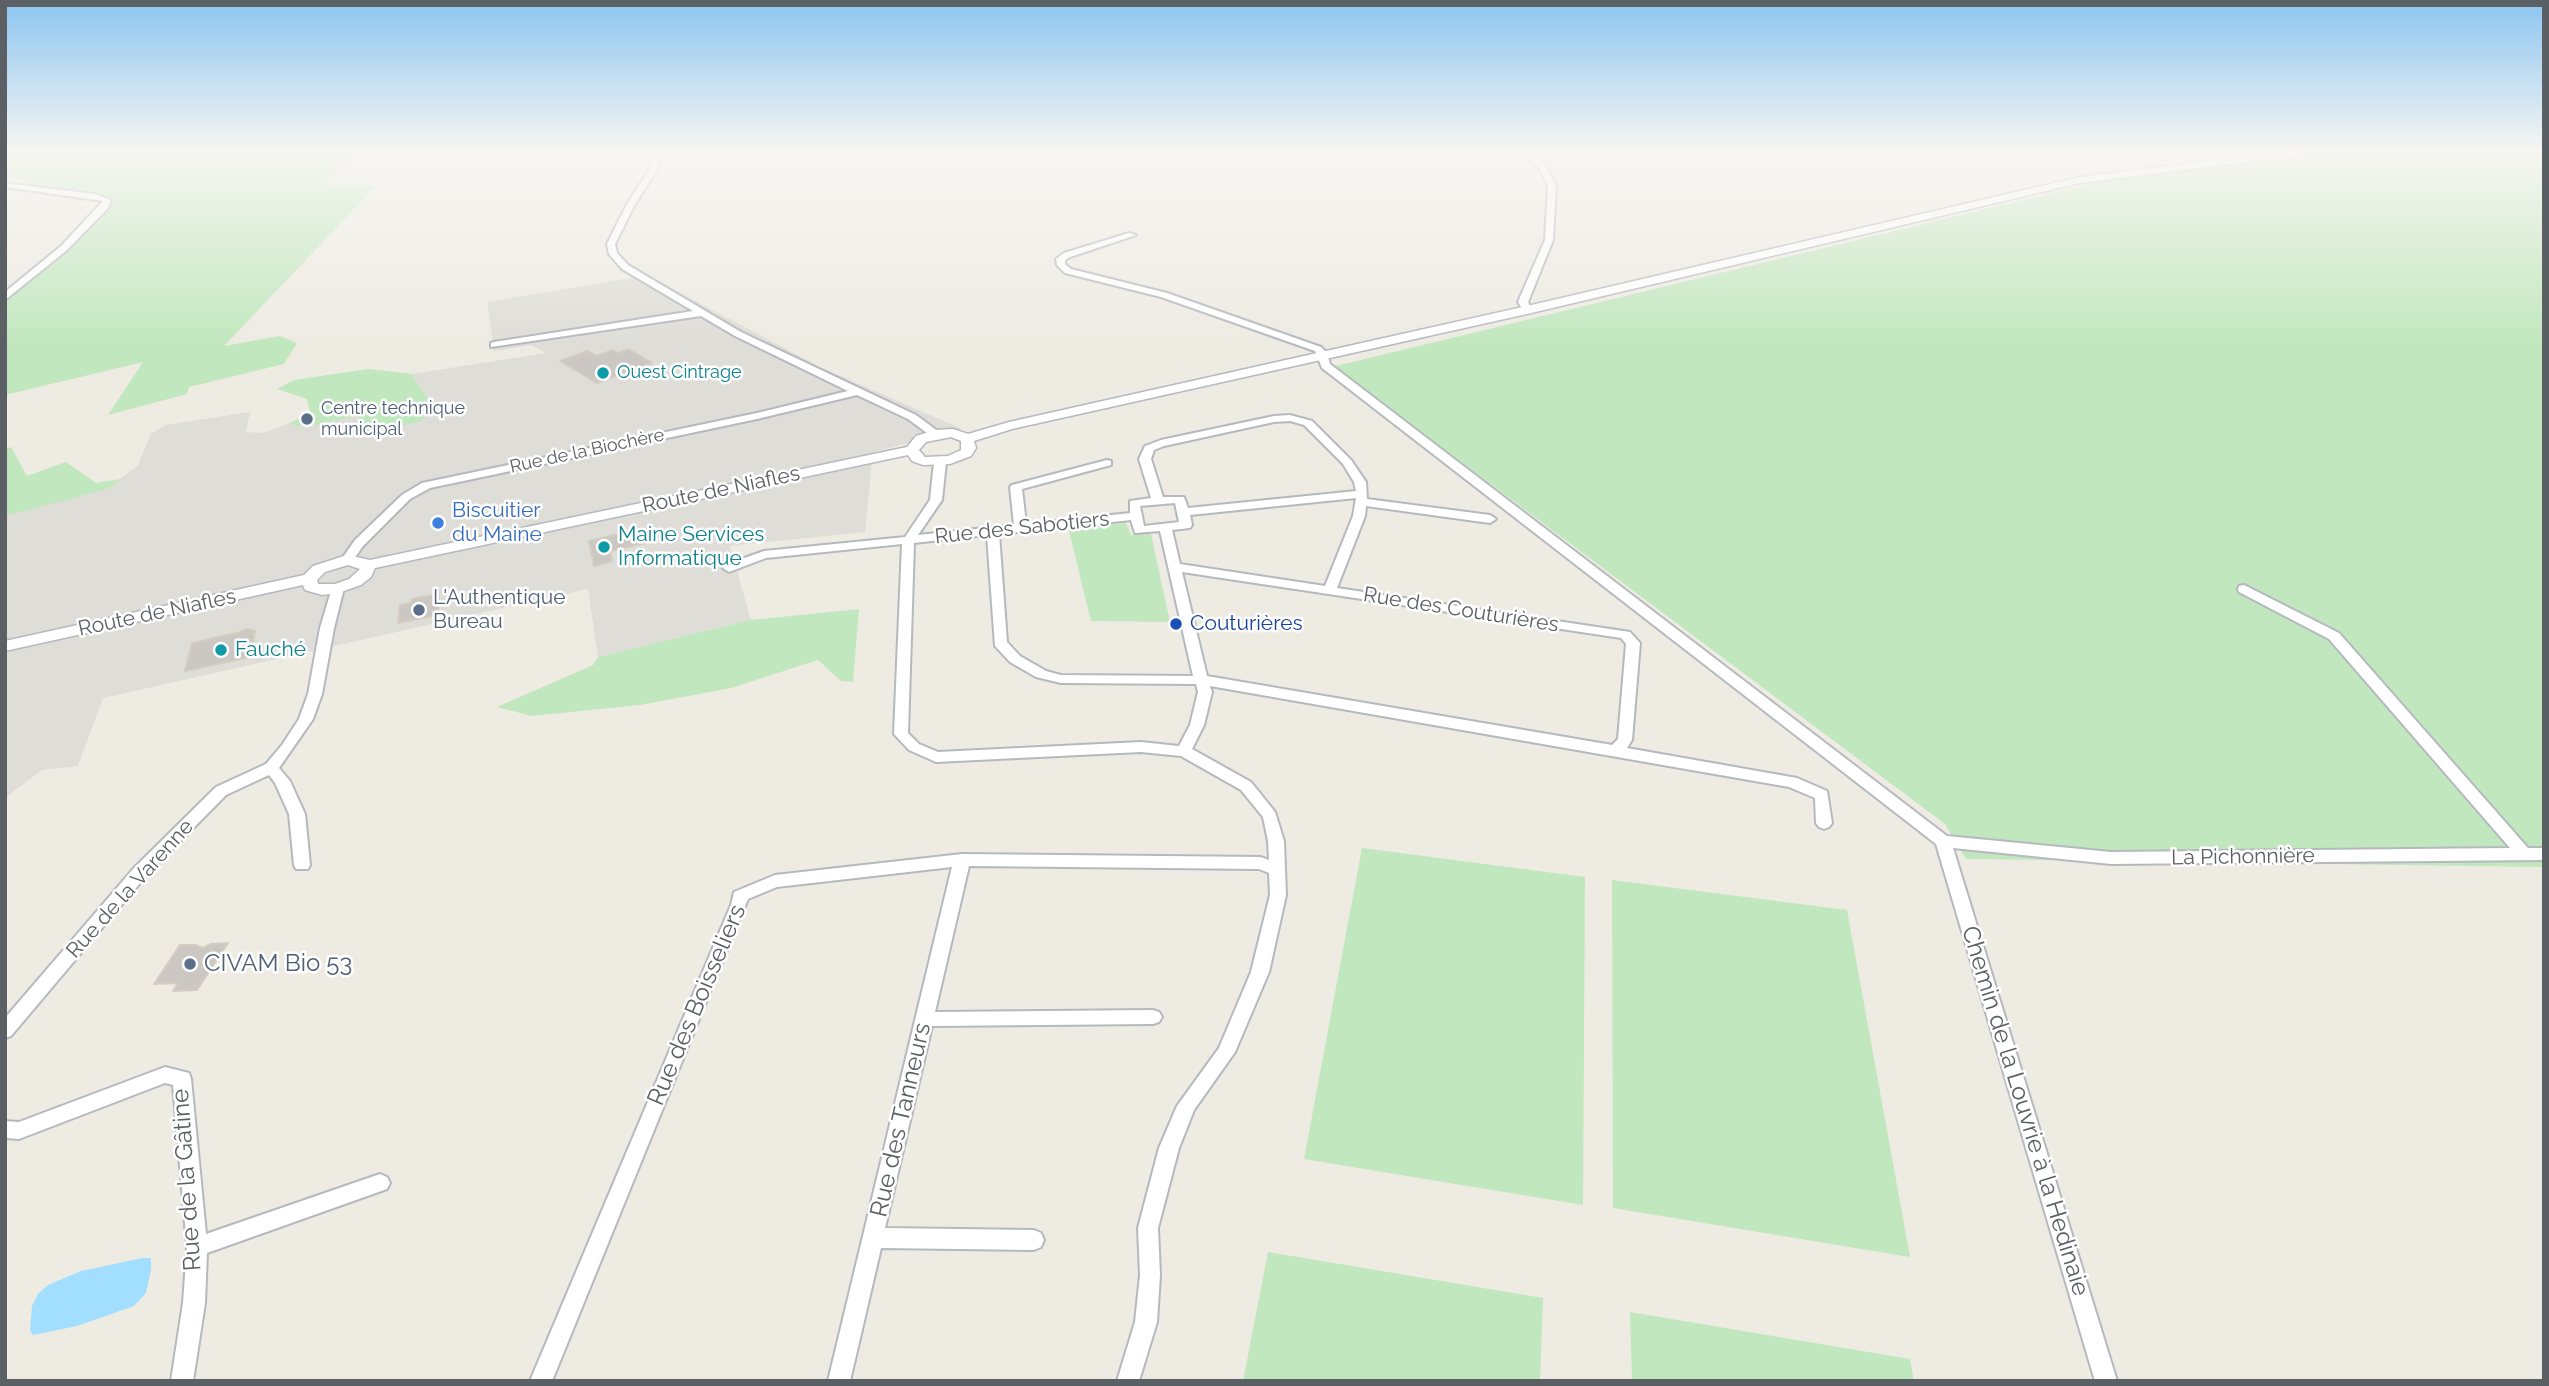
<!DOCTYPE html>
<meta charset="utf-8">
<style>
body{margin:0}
#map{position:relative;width:2549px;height:1386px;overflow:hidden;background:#eeebe3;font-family:Raleway,sans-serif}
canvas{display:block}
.frame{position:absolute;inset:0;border:7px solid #5b6064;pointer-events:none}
</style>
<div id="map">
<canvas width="2549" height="1386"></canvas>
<div class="frame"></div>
</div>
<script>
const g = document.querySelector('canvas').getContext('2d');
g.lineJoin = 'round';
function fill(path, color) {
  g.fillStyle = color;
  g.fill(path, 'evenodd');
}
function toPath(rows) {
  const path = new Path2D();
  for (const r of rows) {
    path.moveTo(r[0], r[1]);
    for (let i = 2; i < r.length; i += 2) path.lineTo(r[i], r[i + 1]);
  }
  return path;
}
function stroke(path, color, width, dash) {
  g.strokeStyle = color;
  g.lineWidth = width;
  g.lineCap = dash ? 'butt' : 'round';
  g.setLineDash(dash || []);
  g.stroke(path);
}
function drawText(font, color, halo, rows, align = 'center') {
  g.font = font + ' Raleway,sans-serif';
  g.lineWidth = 5;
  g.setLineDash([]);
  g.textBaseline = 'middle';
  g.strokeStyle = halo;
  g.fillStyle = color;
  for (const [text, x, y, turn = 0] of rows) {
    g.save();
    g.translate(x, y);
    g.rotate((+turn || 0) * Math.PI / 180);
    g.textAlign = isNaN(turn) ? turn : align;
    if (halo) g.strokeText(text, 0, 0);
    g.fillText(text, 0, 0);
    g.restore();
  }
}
fill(toPath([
 [647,275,820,367,962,429,873,452,865,532,730,546,751,620,598,657,588,589,103,698,78,766,42,770,5,798,7,515,108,489,138,465,151,434,165,425,250,412,246,432,263,433,288,424,304,427,358,416,360,435,434,409,412,374,546,353,531,345,494,351,487,302]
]), '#dfddd7');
fill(toPath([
 [5,151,363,151,321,185,377,185,224,346,280,336,297,343,284,364,189,387,187,394,108,415,143,362,5,395,5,297,116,198,5,178],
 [2320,151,2544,151,2544,867,1966,859,1945,824,1353,381,1336,366,2126,175],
 [368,369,412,374,434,409,419,422,359,435,358,416,304,427,288,424,310,412,307,399,277,389,294,380],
 [11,447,27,476,66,462,96,483,121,479,108,489,5,516,5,449],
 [1126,523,1131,535,1151,534,1170,622,1091,621,1068,527],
 [859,609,853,682,841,681,818,660,731,688,640,705,532,716,497,707,593,665,598,657,751,620],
 [1362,848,1585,877,1583,1205,1304,1159],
 [1612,880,1847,910,1910,1257,1613,1208],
 [1268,1252,1543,1298,1540,1381,1243,1381],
 [1630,1312,1910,1359,1914,1381,1632,1381]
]), '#c1e7be');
fill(toPath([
 [143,1258,151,1258,151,1270,146,1293,134,1306,77,1326,33,1335,30,1330,32,1306,38,1294,48,1285,81,1271]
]), '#a2deff');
const building = toPath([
 [628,349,652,363,597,383,560,361,587,351,597,356,613,350,618,353,628,349],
 [642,529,645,543,610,551,612,561,594,566,589,541,642,529],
 [439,594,438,615,398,623,400,605,411,603,412,599,439,594],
 [246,629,255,631,250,657,185,671,192,643,241,632,246,629],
 [228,943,197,990,173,991,178,983,154,984,180,945,196,945,203,948,211,944,228,943]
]);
fill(building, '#cbc7c2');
stroke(building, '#d3ccc1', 2);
const minor = toPath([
 [650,151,659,151,663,155,657,170,634,206,615,244,617,253,628,265,741,332,916,415,939,432,939,436,931,436,908,419,857,395,757,419,430,488,410,499,363,546,351,563,343,563,341,560,355,540,402,495,422,483,757,413,848,391,735,336,701,316,491,347,491,343,494,342,693,311,622,269,609,254,607,244,626,206,649,170,655,156,650,151],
 [1514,151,1523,151,1545,165,1556,186,1553,240,1528,302,1532,310,1527,313,1524,312,1518,302,1545,240,1548,186,1539,168,1514,151],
 [5,183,95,194,111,200,108,208,67,250,5,300,5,292,61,246,103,201,5,187,5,183],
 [1129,233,1136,235,1070,257,1065,260,1065,264,1071,269,1167,293,1321,347,1327,353,1330,364,1947,836,2111,852,2510,848,2329,639,2239,592,2238,589,2239,586,2244,585,2339,633,2528,848,2544,848,2544,860,2111,864,1953,848,2117,1381,2095,1381,1936,844,1322,368,1315,351,1161,297,1065,273,1057,265,1056,259,1064,253,1129,233],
 [1290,415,1312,421,1351,460,1366,482,1367,499,1490,515,1496,519,1490,523,1366,506,1365,516,1337,588,1630,632,1640,643,1632,740,1627,748,1797,778,1827,791,1832,823,1829,827,1824,829,1819,827,1816,823,1815,798,1789,787,1210,686,1212,692,1204,725,1192,749,1251,782,1275,812,1284,841,1286,895,1269,972,1235,1052,1194,1110,1179,1148,1158,1228,1160,1275,1157,1322,1139,1381,1117,1381,1135,1322,1140,1275,1138,1228,1159,1148,1177,1106,1219,1048,1251,972,1270,895,1269,873,1259,869,969,866,935,1012,1153,1010,1159,1012,1162,1017,1159,1022,1153,1024,932,1026,885,1228,1034,1230,1041,1233,1044,1240,1041,1247,1034,1250,881,1248,850,1381,828,1381,952,867,777,887,748,899,552,1381,530,1381,731,905,734,892,775,875,962,854,1261,857,1269,860,1268,841,1263,817,1241,790,1181,756,1141,752,936,762,909,750,894,734,902,544,766,558,729,572,723,568,725,565,764,551,905,537,930,500,934,462,940,459,946,462,942,500,918,535,1014,525,1010,487,1012,485,1107,460,1111,461,1111,465,1022,489,1026,524,1130,513,1130,501,1151,498,1139,459,1145,446,1161,440,1274,416,1290,415],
 [1290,421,1304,425,1343,464,1354,482,1356,491,1188,508,1184,497,1163,497,1151,459,1154,450,1164,446,1274,422,1290,421],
 [1356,498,1353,516,1325,586,1180,564,1172,530,1190,528,1192,525,1190,515,1356,498],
 [1175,503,1179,522,1144,526,1140,506,1175,503],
 [1131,520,1135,533,1160,531,1193,676,1061,675,1046,671,1020,656,1007,642,999,534,1131,520],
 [987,535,995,646,1010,662,1036,677,1061,683,1196,684,1198,692,1190,725,1179,746,1141,742,938,752,919,744,908,733,914,543,987,535],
 [1182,572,1621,638,1626,644,1618,739,1612,745,1207,676,1182,572],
 [338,584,344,588,334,628,322,694,313,719,279,768,290,781,305,814,310,865,308,869,296,869,294,865,289,814,275,783,269,775,226,795,146,876,11,1036,5,1038,5,1018,134,868,216,787,266,764,282,745,299,719,308,694,320,628,332,588,338,584],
 [165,1067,189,1073,191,1079,206,1234,380,1174,387,1177,390,1183,387,1189,207,1253,205,1303,193,1381,171,1381,183,1303,187,1247,173,1085,165,1083,19,1139,5,1138,5,1121,19,1122,165,1067]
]);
const tertiary = toPath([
 [2286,151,2316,151,2311,154,2080,183,1527,314,1012,429,974,441,976,448,971,456,950,464,923,465,912,461,908,455,375,568,371,577,361,585,338,593,322,595,305,590,303,585,5,651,5,641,304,575,313,566,347,555,370,560,907,447,916,436,935,430,953,429,968,434,1009,422,1527,306,2080,177,2286,151],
 [951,437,961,441,961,450,948,456,925,457,919,450,926,442,951,437],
 [348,565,360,569,349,579,335,584,318,584,317,580,325,572,348,565]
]);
stroke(minor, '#b5b9be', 4);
stroke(tertiary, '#b5b9be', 3);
fill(minor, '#fff');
fill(tertiary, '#fff');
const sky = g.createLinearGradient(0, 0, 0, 345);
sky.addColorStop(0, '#8cc5f1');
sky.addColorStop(0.44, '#f7f6f2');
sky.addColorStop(1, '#f7f6f200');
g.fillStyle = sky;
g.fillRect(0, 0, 2549, 345);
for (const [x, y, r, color] of [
 [603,373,7,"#0f9aa8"],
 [307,419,7,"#5c6f8a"],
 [438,523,7,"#3f7fe0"],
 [604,547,7,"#0f9aa8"],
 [419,610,7,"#5c6f8a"],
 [1176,624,7,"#1a4fb4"],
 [221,650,7,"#0f9aa8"],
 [190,964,7,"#5c6f8a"]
]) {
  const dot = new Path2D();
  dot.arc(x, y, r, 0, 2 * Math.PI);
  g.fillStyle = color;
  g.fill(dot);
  stroke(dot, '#fff', 2.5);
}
drawText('18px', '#0d838f', '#fff', [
 ["Ouest Cintrage",617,373]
], 'left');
drawText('18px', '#4e5e75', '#fff', [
 ["Centre technique",321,409],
 ["municipal",321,430]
], 'left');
drawText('18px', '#5b6064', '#fff', [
 ["Rue de la Biochère",587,451,-12]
]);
drawText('21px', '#5b6064', '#fff', [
 ["Route de Niafles",721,490,-12],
 ["Rue des Sabotiers",1022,528,-6],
 ["Rue des Couturières",1461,610,9],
 ["Route de Niafles",157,613,-12],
 ["La Pichonnière",2243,857,-1],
 ["Rue de la Varenne",130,889,-48]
]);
drawText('21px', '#366cbe', '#fff', [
 ["Biscuitier",452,511],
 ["du Maine",452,535]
], 'left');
drawText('21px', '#0d838f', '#fff', [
 ["Maine Services",618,535],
 ["Informatique",618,559],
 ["Fauché",235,650]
], 'left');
drawText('21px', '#4e5e75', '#fff', [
 ["L'Authentique",433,598],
 ["Bureau",433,622]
], 'left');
drawText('21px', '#164399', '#fff', [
 ["Couturières",1190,624]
], 'left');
drawText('24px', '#4e5e75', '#fff', [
 ["CIVAM Bio 53",204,964]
], 'left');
drawText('24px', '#5b6064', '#fff', [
 ["Rue des Boisseliers",697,1005,-67],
 ["Chemin de la Louvrie à la Hedinaie",2025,1111,73],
 ["Rue des Tanneurs",901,1120,-77],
 ["Rue de la Gâtine",187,1180,-94]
]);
</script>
